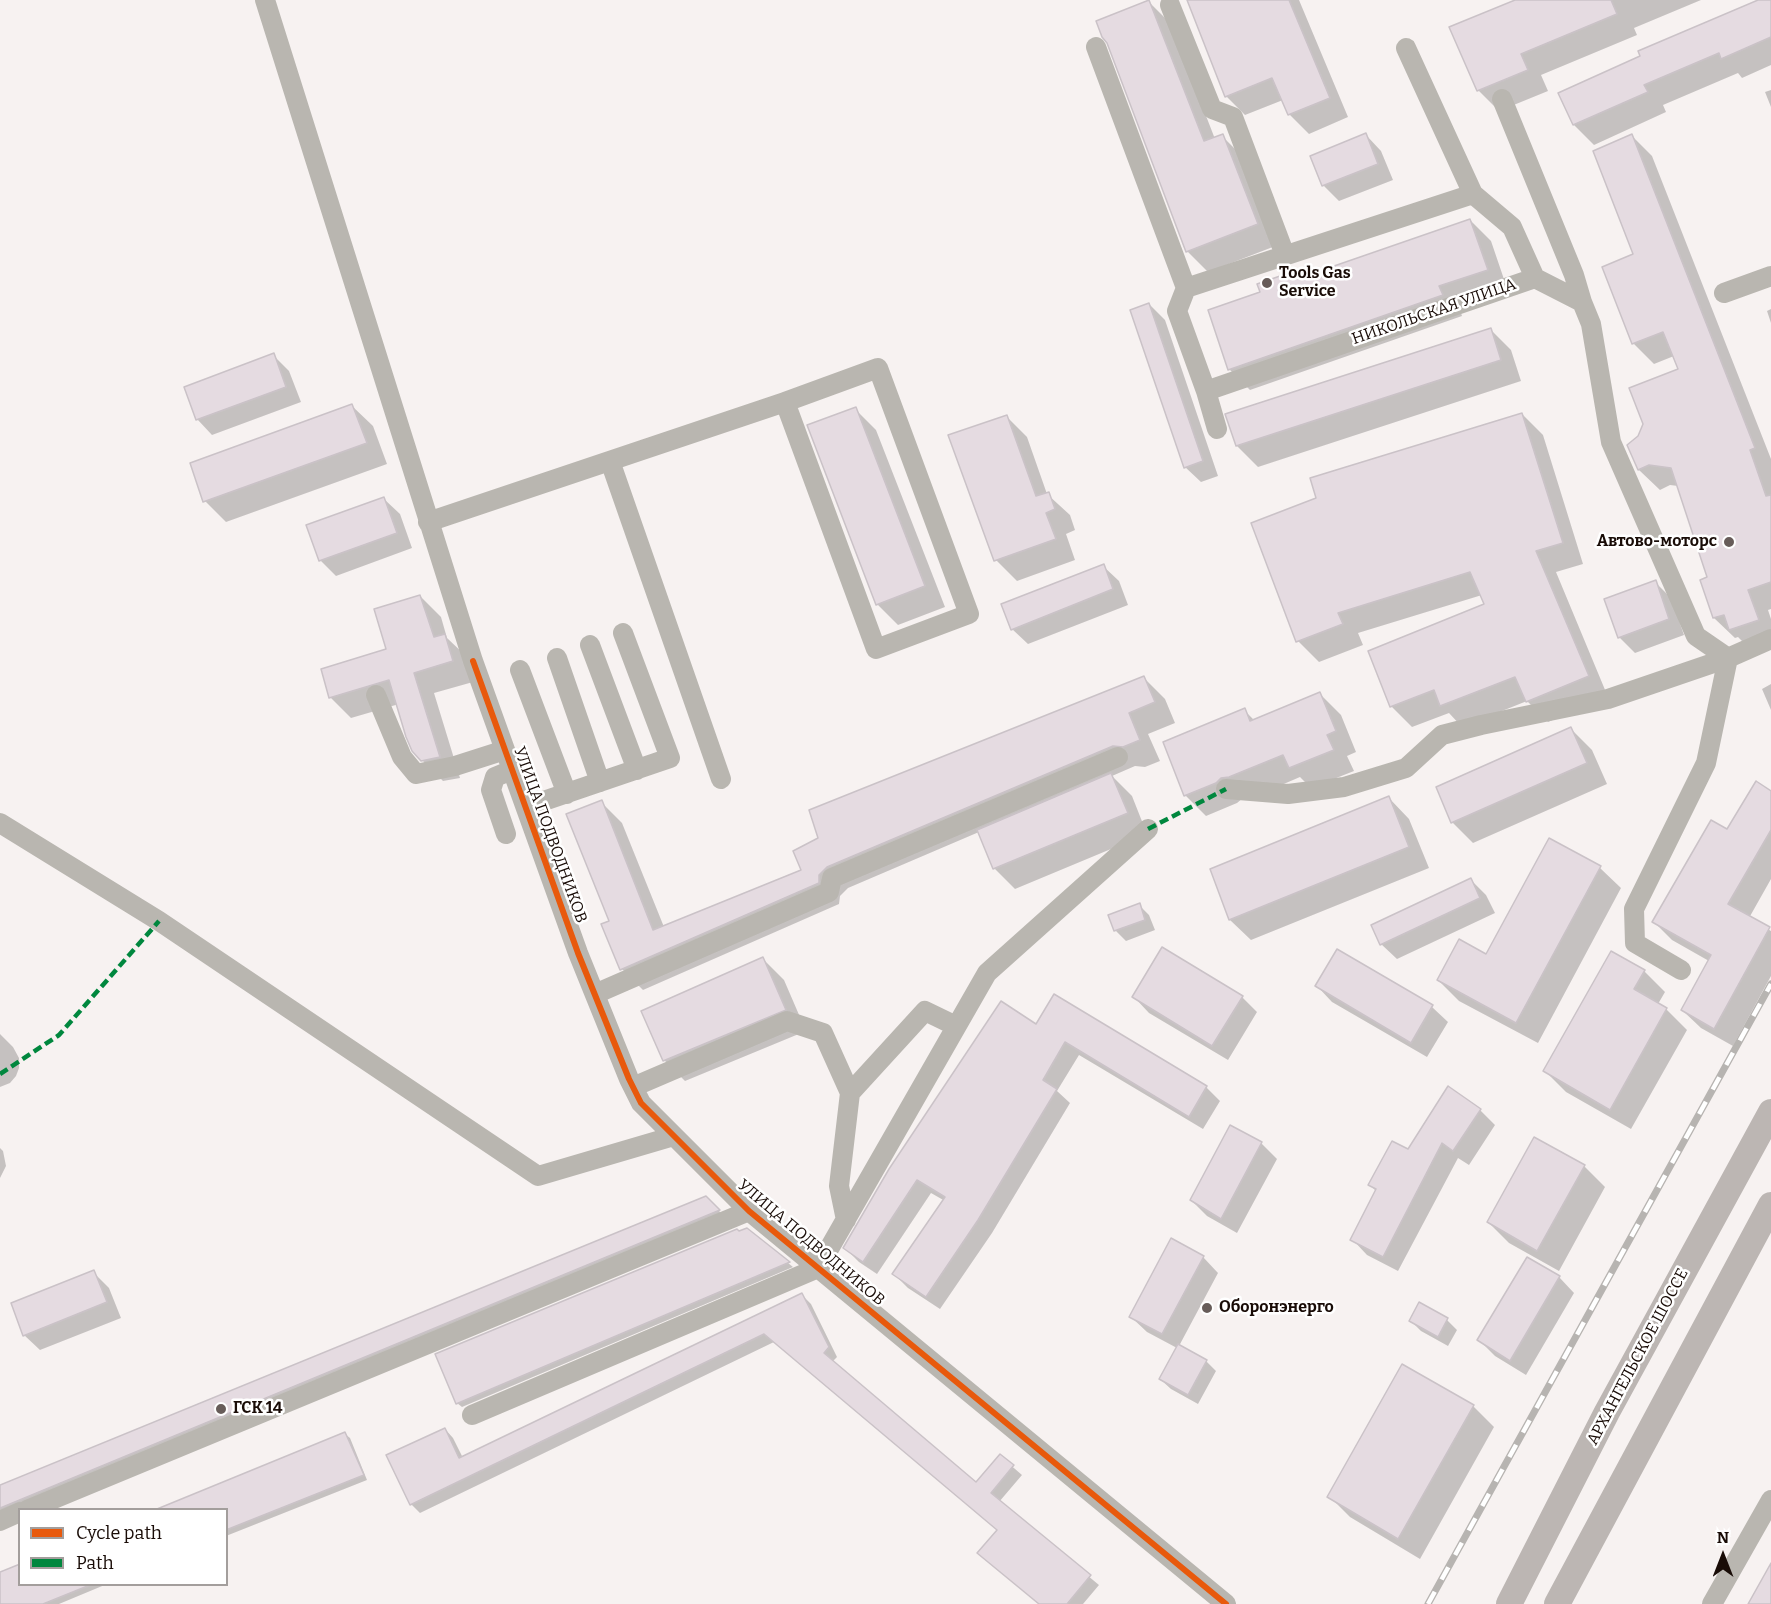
<!DOCTYPE html>
<meta charset="utf-8">
<style>
body{margin:0}
#map{position:relative;width:1771px;height:1604px;overflow:hidden;background:#f7f2f1;font-family:Bitter,serif}
canvas{display:block}
.legend{position:absolute;left:18px;top:1508px;width:210px;height:78px;box-sizing:border-box;background:#fff;border:2px solid #a39e9c;margin:0;padding:8px 10px;list-style:none;font-size:18px;color:#190c07}
.legend li{display:flex;align-items:center;gap:12px;height:30px}
.legend b{width:30px;border:2px solid #a39e9c}
.north{position:absolute;left:1693px;top:1526px;width:60px;height:60px;-webkit-text-stroke:4px #fff;paint-order:stroke;rotate:0deg;font-size:16px;font-weight:700;line-height:24px;text-align:center;color:#190c07}
.north::after{content:'';display:block;margin:auto;width:21px;height:27px;background:#190c07;clip-path:polygon(50% 0,100% 100%,50% 72%,0 100%)}
</style>
<div id="map">
<canvas width="1771" height="1604"></canvas>
<ul class="legend">
<li><b style="height:8px;background:#e8590c"></b>Cycle path</li>
<li><b style="height:8px;background:#00873e"></b>Path</li>
</ul>
<div class="north">N</div>
</div>
<script>
const g = document.querySelector('canvas').getContext('2d');
g.lineJoin = 'round';
function fill(path, color) {
  g.fillStyle = color;
  g.fill(path, 'evenodd');
}
function toPath(rows) {
  const path = new Path2D();
  for (const r of rows) {
    path.moveTo(r[0], r[1]);
    for (let i = 2; i < r.length; i += 2) path.lineTo(r[i], r[i + 1]);
  }
  return path;
}
function stroke(path, color, width, dash) {
  g.strokeStyle = color;
  g.lineWidth = width;
  g.lineCap = dash ? 'butt' : 'round';
  g.setLineDash(dash || []);
  g.stroke(path);
}
function drawText(font, color, halo, rows, align = 'center') {
  g.font = font + ' Bitter,serif';
  g.lineWidth = 5;
  g.setLineDash([]);
  g.textBaseline = 'middle';
  g.strokeStyle = halo;
  g.fillStyle = color;
  for (const [text, x, y, turn = 0] of rows) {
    g.save();
    g.translate(x, y);
    g.rotate((+turn || 0) * Math.PI / 180);
    g.textAlign = isNaN(turn) ? turn : align;
    if (halo) g.strokeText(text, 0, 0);
    g.fillText(text, 0, 0);
    g.restore();
  }
}
fill(toPath([
 [1188,0,1299,0,1348,117,1309,134,1290,115,1283,100,1245,115,1226,96],
 [1518,0,1701,0,1634,28,1637,35,1541,75,1548,91,1499,111,1478,90],
 [1762,0,1771,0,1771,65,1742,78,1738,73,1663,105,1666,112,1594,145,1574,125,1560,93],
 [1149,2,1170,23,1215,139,1222,136,1243,157,1278,245,1208,272,1187,251],
 [1771,90,1771,107,1765,92],
 [1366,135,1381,151,1393,180,1339,201,1324,186,1312,157],
 [1632,136,1652,156,1771,459,1771,609,1768,610,1771,619,1771,643,1751,650,1738,637,1735,638,1714,618,1709,578,1678,486,1670,485,1660,490,1639,470,1639,437,1680,370,1674,356,1654,364,1633,343,1635,255],
 [1470,220,1491,241,1508,291,1459,307,1462,316,1250,390,1229,369,1262,292,1305,268,1312,275],
 [1149,304,1165,320,1218,476,1201,482,1185,467],
 [1771,309,1771,323,1767,311],
 [1490,329,1511,350,1521,381,1258,467,1237,446,1227,415],
 [273,355,289,371,301,402,212,435,197,419],
 [352,406,373,426,387,464,226,522,205,501,192,464],
 [855,409,876,430,945,607,898,625,877,604],
 [1522,414,1543,435,1583,564,1556,572,1608,697,1548,722,1527,701,1462,727,1449,713,1412,727,1391,706,1486,605,1482,595,1358,633,1363,645,1319,662,1298,641],
 [1006,416,1027,437,1047,494,1070,515,1075,530,1066,534,1075,560,1017,581,996,560,950,436],
 [384,499,400,514,412,548,336,576,320,560],
 [1103,566,1119,581,1128,605,1028,644,1012,629],
 [1655,582,1671,598,1684,635,1635,653,1619,637],
 [420,596,441,617,447,638,466,656,473,682,434,693,460,778,443,781,422,760,399,704,351,718,330,697,388,650],
 [1144,678,1165,699,1175,723,1148,734,1160,761,1145,767,1135,766,1112,776,1132,796,1147,834,1015,889,994,868,979,832,848,888,840,896,839,904,643,990,622,969,611,922,601,802,622,823,664,927,803,871],
 [1771,684,1771,710,1762,689],
 [1320,694,1341,715,1356,752,1347,756,1354,771,1311,788,1300,777,1251,798,1243,798,1237,803,1206,816,1185,795,1244,710,1255,721],
 [1571,729,1592,750,1607,784,1473,843,1452,822],
 [1771,793,1771,879,1749,918,1771,931,1771,976,1733,1046,1701,1028,1682,1010,1709,961,1672,940,1654,922,1727,831],
 [1389,798,1409,819,1429,868,1251,940,1230,920,1212,870],
 [1600,868,1621,888,1538,1043,1459,1001,1438,980,1486,956],
 [1471,880,1486,895,1495,913,1397,959,1381,944],
 [1139,905,1149,915,1155,930,1126,941,1116,931,1110,916],
 [1337,951,1432,1007,1448,1022,1427,1057,1332,1002,1317,986],
 [763,959,784,980,806,1031,685,1081,664,1060],
 [1644,971,1665,992,1658,1004,1666,1009,1687,1030,1631,1129,1566,1092,1545,1071],
 [1134,997,1242,997,1257,1012,1228,1060,1149,1013],
 [1036,1026,1206,1087,1220,1101,1203,1129,1079,1055,1057,1091,1070,1103,992,1233,940,1309,908,1288,894,1274,945,1201,931,1193,877,1274,859,1262,845,1248],
 [0,1034,13,1047,19,1058,19,1068,16,1076,10,1083,0,1087],
 [1480,1110,1495,1125,1469,1165,1458,1158,1398,1271,1367,1255,1352,1239,1377,1192,1370,1185,1408,1151],
 [1261,1143,1277,1159,1237,1233,1207,1216,1191,1200],
 [0,1148,3,1151,6,1166,0,1178],
 [1584,1166,1605,1187,1559,1271,1509,1243,1488,1222],
 [706,1198,723,1215,0,1514,0,1487],
 [746,1229,793,1267,462,1407,457,1403],
 [1203,1257,1218,1273,1179,1346,1206,1361,1216,1371,1198,1404,1171,1389,1160,1379,1177,1348,1147,1332,1131,1317],
 [93,1272,109,1288,121,1318,40,1350,24,1335],
 [1559,1277,1574,1293,1526,1375,1495,1356,1479,1340],
 [802,1295,811,1304,837,1357,832,1362,976,1484,1000,1456,1022,1475,999,1502,1099,1585,1083,1604,1040,1604,998,1530,774,1342,420,1513,411,1504,445,1429,453,1438,463,1458],
 [1447,1320,1457,1330,1448,1346,1421,1331,1411,1321],
 [1473,1406,1494,1427,1420,1559,1350,1517,1329,1496],
 [345,1434,350,1438,367,1480,226,1536,226,1510,159,1510],
 [0,1574,20,1584,107,1584,59,1604,0,1604]
]), '#0003');
const building = toPath([
 [1149,0,1204,141,1223,134,1258,224,1186,252,1107,43,1102,37,1096,21,1149,0],
 [1187,0,1289,0,1330,98,1288,115,1272,78,1225,97,1187,0],
 [1515,0,1611,0,1617,14,1521,54,1528,70,1477,91,1449,27,1515,0],
 [1758,0,1771,0,1771,37,1721,59,1719,53,1644,85,1648,92,1573,125,1558,93,1640,56,1638,51,1758,0],
 [1366,133,1378,164,1322,186,1310,156,1366,133],
 [1632,134,1755,448,1750,450,1766,496,1771,495,1771,582,1748,590,1759,620,1729,630,1724,615,1713,618,1700,580,1707,577,1671,468,1649,465,1638,470,1627,445,1638,436,1643,424,1629,388,1678,369,1663,332,1632,344,1602,267,1633,254,1593,151,1632,134],
 [1470,219,1488,270,1439,286,1443,295,1228,370,1208,310,1260,292,1257,284,1306,267,1308,275,1470,219],
 [1149,303,1203,461,1184,468,1130,310,1149,303],
 [1491,328,1501,360,1236,446,1225,414,1491,328],
 [274,353,286,387,196,420,184,387,274,353],
 [352,404,367,443,203,502,190,463,352,404],
 [856,407,925,586,876,605,807,425,856,407],
 [1522,413,1563,543,1536,551,1589,676,1526,702,1515,677,1440,706,1434,690,1390,707,1368,651,1484,604,1470,572,1338,613,1343,624,1296,642,1251,523,1316,498,1310,478,1522,413],
 [1007,415,1036,496,1049,492,1055,509,1046,513,1056,539,994,561,948,435,1007,415],
 [384,497,397,533,319,561,306,525,384,497],
 [1104,564,1113,589,1011,630,1001,604,1104,564],
 [1656,580,1669,619,1618,638,1604,599,1656,580],
 [420,595,434,637,445,634,453,661,414,673,440,757,421,761,412,751,406,737,389,680,329,698,321,669,386,649,374,609,420,595],
 [1144,676,1155,702,1129,713,1140,740,1123,747,1113,746,827,867,819,875,819,883,620,970,601,924,609,921,566,814,602,800,653,930,801,870,793,851,818,838,809,810,1144,676],
 [1320,692,1336,731,1327,735,1334,750,1289,768,1283,755,1229,777,1221,778,1216,783,1184,796,1163,742,1245,708,1250,721,1320,692],
 [1571,727,1587,763,1451,823,1436,787,1571,727],
 [1111,773,1128,813,993,869,977,830,1111,773],
 [1756,781,1771,791,1771,830,1728,904,1770,927,1714,1029,1681,1010,1711,955,1652,922,1711,820,1727,829,1756,781],
 [1389,796,1409,847,1229,920,1210,869,1389,796],
 [1549,838,1601,866,1516,1023,1437,980,1459,939,1486,954,1549,838],
 [1471,878,1480,898,1380,945,1371,925,1471,878],
 [1140,903,1145,920,1114,931,1108,915,1140,903],
 [1162,947,1243,996,1212,1046,1132,997,1162,947],
 [1337,949,1433,1005,1411,1043,1315,986,1337,949],
 [1611,951,1645,970,1634,989,1667,1008,1610,1110,1543,1071,1611,951],
 [763,957,786,1010,663,1061,641,1011,763,957],
 [1054,994,1207,1086,1189,1117,1065,1042,1043,1080,1057,1089,978,1220,926,1297,892,1274,945,1197,917,1180,863,1262,843,1248,889,1169,1001,1001,1036,1024,1054,994],
 [1448,1086,1481,1109,1453,1151,1442,1143,1383,1257,1350,1240,1376,1189,1368,1185,1392,1141,1408,1149,1448,1086],
 [1230,1125,1262,1142,1221,1219,1190,1200,1230,1125],
 [1534,1137,1585,1165,1537,1251,1487,1222,1534,1137],
 [706,1196,720,1210,0,1508,0,1485,706,1196],
 [747,1228,790,1262,456,1404,435,1354,737,1229,739,1231,747,1228],
 [1171,1238,1204,1256,1162,1334,1129,1317,1171,1238],
 [1527,1257,1560,1276,1510,1361,1477,1340,1527,1257],
 [94,1270,107,1302,23,1336,11,1303,94,1270],
 [802,1293,829,1347,824,1353,976,1482,1000,1454,1014,1465,991,1493,1091,1575,1067,1604,1039,1604,977,1553,997,1530,764,1334,410,1505,386,1455,445,1428,459,1458,802,1293],
 [1419,1302,1448,1318,1438,1337,1409,1321,1419,1302],
 [1178,1344,1207,1360,1188,1395,1159,1379,1178,1344],
 [1402,1364,1474,1405,1398,1539,1327,1497,1402,1364],
 [345,1432,364,1475,226,1530,226,1509,157,1509,345,1432],
 [1771,1563,1771,1604,1748,1604,1771,1563],
 [20,1564,20,1584,90,1585,43,1604,0,1604,0,1572,20,1564]
]);
fill(building, '#e5dbe1');
stroke(building, '#cac2c7', 1.5);
stroke(toPath([
 [265,0,473,661,578,953,629,1079,641,1103,749,1211,1226,1604],
 [1170,5,1212,109,1233,117,1285,255],
 [1096,47,1186,288,1177,311,1206,391,1217,429],
 [1406,48,1473,194],
 [1502,99,1574,275,1582,302],
 [1186,288,1473,194,1512,227,1535,278],
 [1724,293,1771,276],
 [1206,391,1535,278,1582,302,1591,324,1611,442,1696,636,1728,658],
 [610,461,721,779],
 [428,522,785,402,878,368,969,614,876,649,785,402],
 [590,645,637,770],
 [557,658,600,782],
 [520,670,567,794],
 [376,695,402,757,416,774,455,766,505,750],
 [1226,789,1288,794,1344,787,1406,768,1442,735,1481,725,1608,699,1728,658,1771,639],
 [526,807,670,758,623,633],
 [0,823,159,921,538,1176,674,1136],
 [506,834,491,790,495,777,512,770],
 [1681,970,1635,943,1634,909,1706,763,1728,658],
 [595,994,829,892,832,878,1118,757],
 [633,1087,787,1021,823,1033,850,1093],
 [846,1220,839,1186,850,1093,925,1011,956,1026],
 [472,1415,818,1268,987,973,1148,829],
 [27,1510,749,1211],
 [0,1521,20,1512],
 [1712,1604,1771,1500]
]), '#b9b6b0', 20);
stroke(toPath([
 [1509,1604,1607,1412,1771,1112],
 [1557,1604,1771,1205]
]), '#bcb6b3', 26);
const rail = toPath([
 [1428,1604,1771,984]
]);
stroke(rail, '#b7b4b1', 7);
stroke(rail, '#fff', 4.5, [14]);
stroke(toPath([
 [1148,829,1226,789],
 [0,1074,59,1035,159,921]
]), '#00873e', 4.5, [9, 4.5]);
stroke(toPath([
 [473,661,578,953,629,1079,641,1103,749,1211,1226,1604]
]), '#e8590c', 6);
for (const [x, y, r, color] of [
 [1267,283,6,"#675c59"],
 [1729,542,6,"#675c59"],
 [1207,1308,6,"#675c59"],
 [221,1409,6,"#675c59"]
]) {
  const dot = new Path2D();
  dot.arc(x, y, r, 0, 2 * Math.PI);
  g.fillStyle = color;
  g.fill(dot);
  stroke(dot, '#fff', 2);
}
drawText('bold 16px', '#190c07', '#fff', [
 ["Tools Gas",1279,274],
 ["Service",1279,292],
 ["Автово-моторс",1717,542,"right"],
 ["Оборонэнерго",1219,1308],
 ["ГСК 14",233,1409]
], 'left');
drawText('16px', '#190c07', '#fff', [
 ["НИКОЛЬСКАЯ УЛИЦА",1434,312,-19],
 ["УЛИЦА ПОДВОДНИКОВ",550,835,70],
 ["УЛИЦА ПОДВОДНИКОВ",811,1243,40],
 ["АРХАНГЕЛЬСКОЕ ШОССЕ",1638,1357,-62]
]);
</script>
